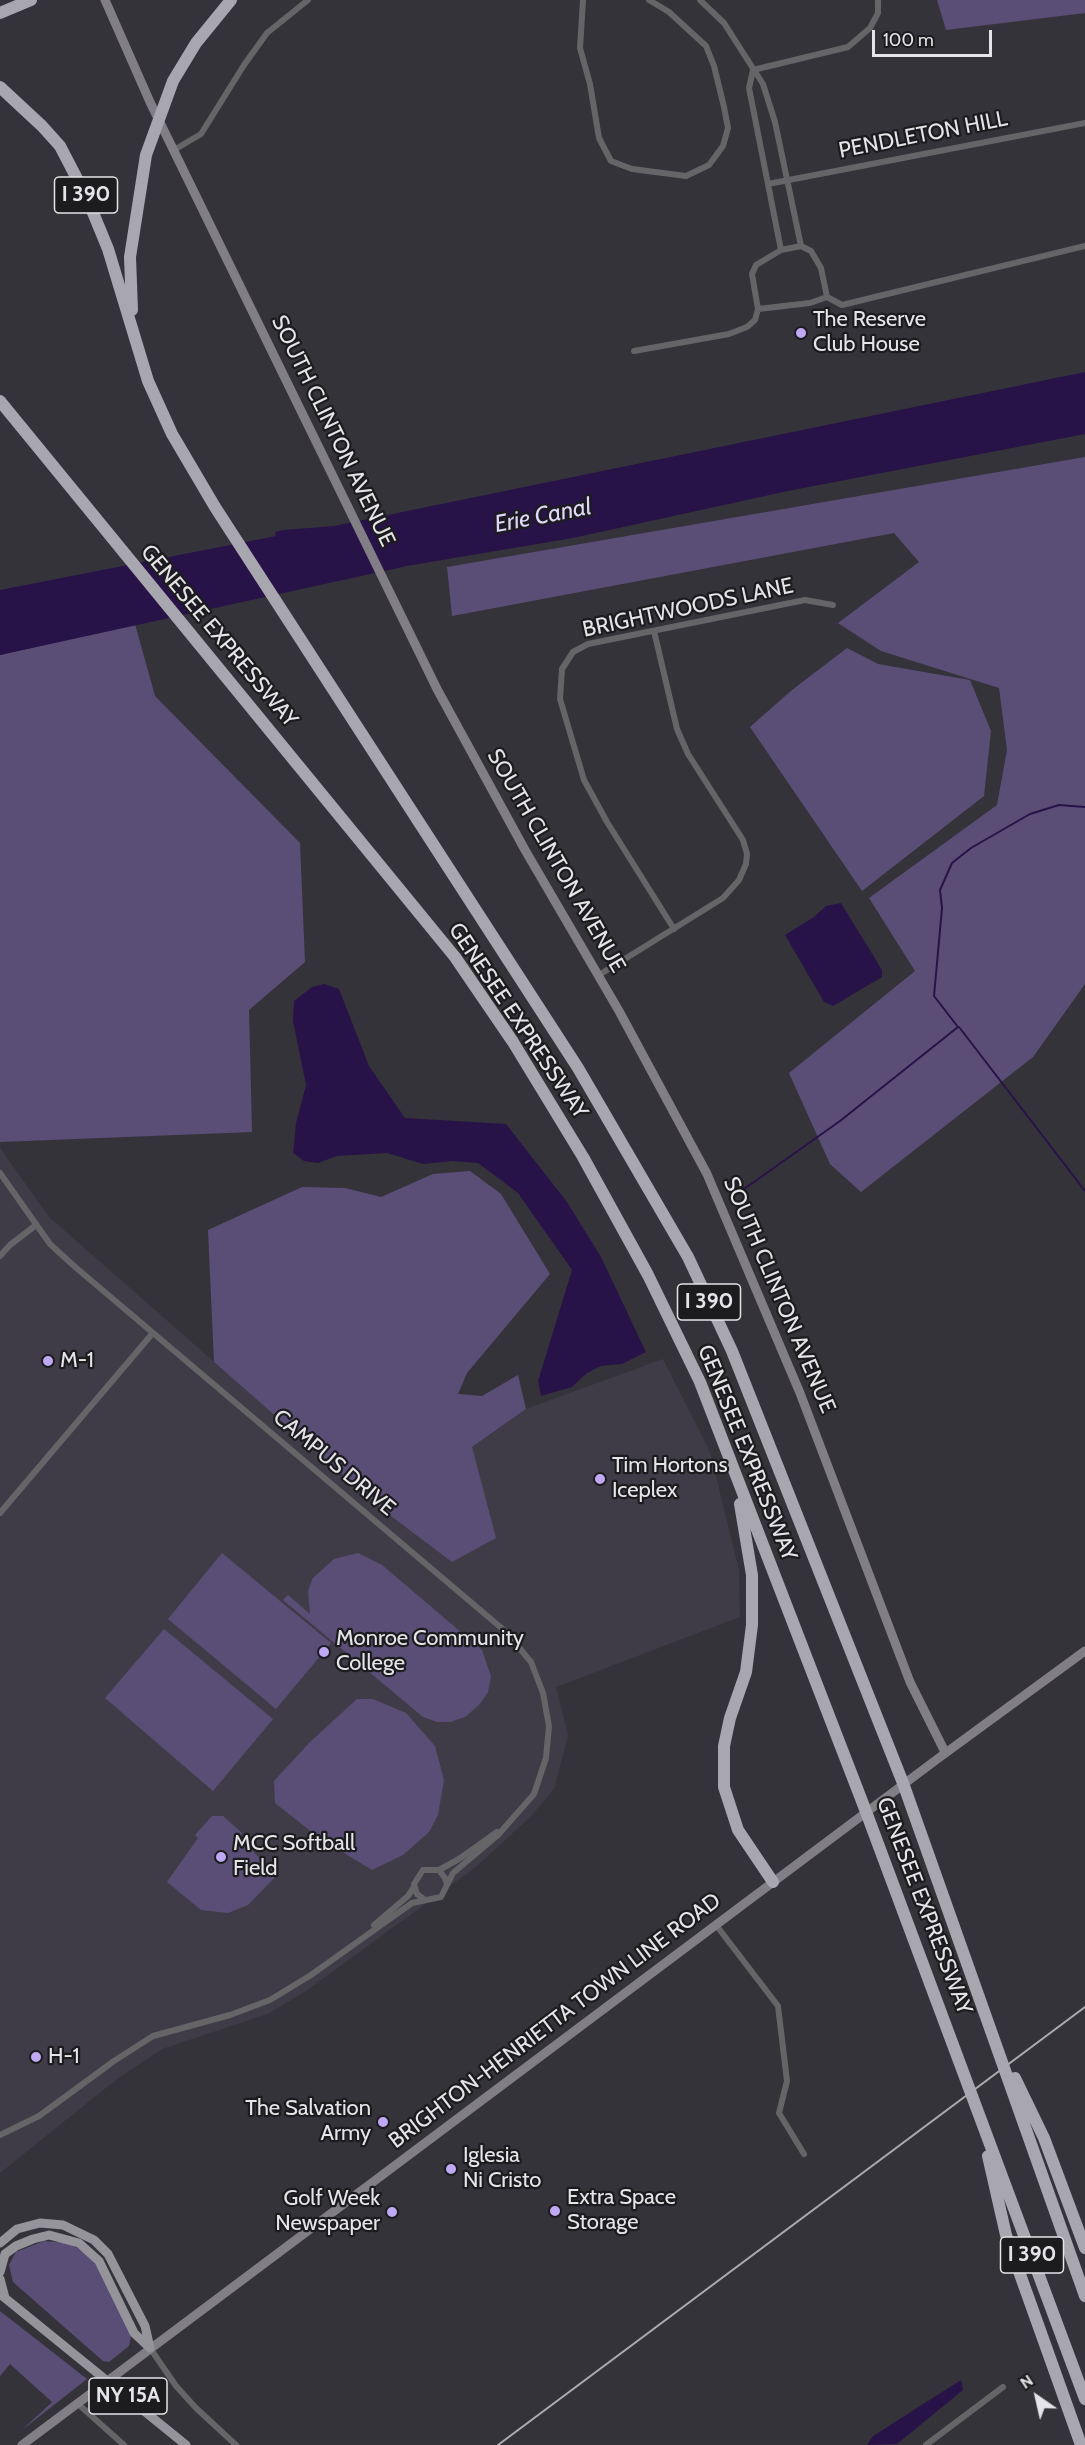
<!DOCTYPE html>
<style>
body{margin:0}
#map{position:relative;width:1085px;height:2445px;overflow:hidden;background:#35333a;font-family:Cabin,sans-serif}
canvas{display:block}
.north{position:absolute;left:1007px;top:2367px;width:60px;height:60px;-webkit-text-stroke:4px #1c1b1e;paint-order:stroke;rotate:326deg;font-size:16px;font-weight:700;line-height:24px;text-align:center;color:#e5e4e8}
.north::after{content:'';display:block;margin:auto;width:21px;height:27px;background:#e5e4e8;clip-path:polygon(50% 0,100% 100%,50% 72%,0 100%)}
.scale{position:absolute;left:872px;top:30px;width:120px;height:27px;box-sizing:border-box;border:3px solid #e5e4e8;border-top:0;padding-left:8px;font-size:18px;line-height:21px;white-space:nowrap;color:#e5e4e8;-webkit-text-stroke:4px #1c1b1e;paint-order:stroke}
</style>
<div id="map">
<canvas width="1085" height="2445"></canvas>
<div class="north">N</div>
<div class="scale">100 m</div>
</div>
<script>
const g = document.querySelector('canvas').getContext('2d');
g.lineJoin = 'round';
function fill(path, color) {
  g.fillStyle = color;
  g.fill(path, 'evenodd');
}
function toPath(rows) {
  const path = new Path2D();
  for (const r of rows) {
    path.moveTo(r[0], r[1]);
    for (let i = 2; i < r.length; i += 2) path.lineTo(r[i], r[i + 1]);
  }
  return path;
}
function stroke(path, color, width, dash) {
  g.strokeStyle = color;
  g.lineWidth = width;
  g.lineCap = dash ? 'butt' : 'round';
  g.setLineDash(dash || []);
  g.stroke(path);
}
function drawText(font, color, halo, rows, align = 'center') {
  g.font = font + ' Cabin,sans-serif';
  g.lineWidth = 4.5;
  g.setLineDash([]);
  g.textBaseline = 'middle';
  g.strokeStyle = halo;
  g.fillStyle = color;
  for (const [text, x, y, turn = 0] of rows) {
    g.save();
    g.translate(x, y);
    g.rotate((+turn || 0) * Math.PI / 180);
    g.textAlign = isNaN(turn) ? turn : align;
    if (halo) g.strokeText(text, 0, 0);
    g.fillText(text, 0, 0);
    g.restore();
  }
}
fill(toPath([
 [0,1148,49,1217,383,1510,526,1409,663,1359,710,1452,739,1570,740,1617,556,1687,568,1735,554,1789,530,1817,476,1867,303,1993,267,2014,162,2049,117,2079,0,2173]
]), '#3f3c48');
fill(toPath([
 [937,0,1085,0,1085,13,946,30],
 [1085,457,1085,984,1033,1057,861,1192,830,1164,789,1073,915,971,869,898,997,805,1007,750,999,688,881,651,838,623,919,562,894,533,452,616,447,567],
 [135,624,155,696,300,843,305,962,249,1010,252,1132,0,1142,0,655],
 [847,648,878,664,970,680,991,731,984,796,862,891,750,727,792,690],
 [470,1171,501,1194,550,1274,467,1373,458,1394,482,1396,518,1375,526,1409,472,1447,496,1538,452,1562,383,1510,214,1362,208,1230,302,1187,345,1188,381,1197,433,1174],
 [222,1553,331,1643,276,1709,168,1619],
 [358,1553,382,1565,482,1650,491,1676,488,1692,479,1705,465,1717,450,1722,437,1722,423,1717,283,1600,288,1595,310,1614,308,1591,313,1578,334,1559],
 [164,1629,273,1719,213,1791,105,1698],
 [357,1699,373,1699,406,1713,435,1746,444,1780,438,1815,429,1832,403,1855,372,1870,318,1837,275,1803,274,1781,310,1742],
 [212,1816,223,1816,242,1833,240,1837,276,1876,248,1905,228,1913,201,1910,167,1882,198,1838,195,1835],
 [44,2241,69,2243,92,2257,104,2279,131,2337,129,2346,109,2362,103,2361,13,2282,9,2265,16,2252],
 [0,2311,87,2379,22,2430,52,2402,10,2364,0,2376]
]), '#5a4e77');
fill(toPath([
 [1085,372,1085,434,788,491,573,538,407,566,0,655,0,590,276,536,275,532,283,530,334,526],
 [841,903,882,970,882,977,833,1006,824,1002,785,935,814,917,826,906],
 [324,984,339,989,369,1066,405,1118,506,1124,567,1202,601,1257,646,1352,622,1364,601,1366,587,1373,572,1387,541,1396,538,1381,572,1270,518,1193,478,1163,452,1161,423,1164,387,1153,337,1156,318,1163,304,1161,293,1153,296,1123,306,1085,293,1021,294,1001,312,987],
 [961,2380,963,2390,897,2444,867,2445,873,2436]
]), '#281348');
stroke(toPath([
 [959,1027,1085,1191],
 [737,1194,840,1121,958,1027,934,996,942,908,940,890,952,863,971,848,1030,814,1059,805,1085,807]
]), '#281348', 2);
stroke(toPath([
 [583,0,580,48,590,84,599,138,611,161,632,169,686,176,709,165,723,146,728,128,724,107,714,66,706,46,669,12,649,0],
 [700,0,724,23,763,84,775,122,801,246],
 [753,70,749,88,781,250],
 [753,70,848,47,870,28,878,13,878,0],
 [174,150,201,134,244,65,267,33,308,0],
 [768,184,1085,123],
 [801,246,811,251,821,268,827,297,810,303,758,309,752,274,756,265,781,250,801,246],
 [827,297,842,305,1085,246],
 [634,351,729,334,747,327,755,320,758,309],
 [674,929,607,822,584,780,560,699,562,669,573,652,588,644,805,600,833,605],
 [599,975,723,898,739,880,746,864,747,854,743,840,688,754,677,729,654,631],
 [0,1173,50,1244,74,1266,505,1631,531,1662,543,1693,549,1726,546,1758,534,1794,498,1835,453,1873,441,1897,412,1903,311,1975,270,2000,230,2015,153,2036,114,2061,39,2116,0,2135],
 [0,1256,10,1245,36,1225],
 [0,1513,152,1334],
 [439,1870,459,1859,497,1832],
 [425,1900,417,1894,414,1884,423,1870,439,1870,445,1878,447,1884],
 [374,1925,408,1896,414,1887],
 [716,1925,778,2006,787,2081,779,2113,804,2154],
 [150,2348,176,2386,196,2408,236,2445],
 [77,2403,124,2445],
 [926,2445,1003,2387]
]), '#656568', 6);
stroke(toPath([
 [105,0,150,102,437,689,525,850,619,1011,707,1174,800,1393,910,1682,945,1752],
 [22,2445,936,1760,1085,1651]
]), '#817f85', 9);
stroke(toPath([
 [0,2243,17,2229,40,2223,63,2225,94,2240,108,2254,145,2326,150,2348],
 [0,2272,5,2254,16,2246,33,2239,49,2235,79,2243,99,2261,134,2333,150,2348],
 [0,2279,5,2298],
 [0,2294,186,2445]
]), '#95949b', 9);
stroke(toPath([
 [0,13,31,0],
 [0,87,42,126,60,146,87,198,108,249,148,381,172,434,215,507,578,1068,688,1257,732,1351,903,1783,1085,2296],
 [132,310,130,257,146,155,173,81,196,43,231,0],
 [0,401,455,957,513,1042,583,1157,648,1275,700,1382,865,1809,1085,2399],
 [740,1504,752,1575,752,1625,746,1672,730,1718,724,1746,724,1787,738,1830,773,1882],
 [1015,2078,1044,2138,1085,2248],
 [988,2156,1006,2235,1081,2445]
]), '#a8a6ae', 12);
stroke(toPath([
 [498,2445,1085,2007]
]), '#abaaaf', 2);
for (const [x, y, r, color] of [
 [801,333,6,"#bfa9f4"],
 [48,1361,6,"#bfa9f4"],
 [600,1479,6,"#bfa9f4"],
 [324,1652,6,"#bfa9f4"],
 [221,1857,6,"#bfa9f4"],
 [36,2057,6,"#bfa9f4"],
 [383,2122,6,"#bfa9f4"],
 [451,2169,6,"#bfa9f4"],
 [555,2211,6,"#bfa9f4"],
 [392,2212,6,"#bfa9f4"]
]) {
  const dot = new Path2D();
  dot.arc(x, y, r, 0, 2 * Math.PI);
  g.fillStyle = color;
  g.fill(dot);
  stroke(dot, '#1c1b1e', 2);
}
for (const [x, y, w] of [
 [86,195,63],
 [709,1302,63],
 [1032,2255,63],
 [128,2396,78]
]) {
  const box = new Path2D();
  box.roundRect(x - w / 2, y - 18, w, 36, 4.5);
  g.fillStyle = '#1c1b1e';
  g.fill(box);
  stroke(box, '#e5e4e8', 1.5);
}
drawText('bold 21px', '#e5e4e8', null, [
 ["I 390",86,195],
 ["I 390",709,1302],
 ["I 390",1032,2255],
 ["NY 15A",128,2396]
]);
drawText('22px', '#e5e4e8', '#1c1b1e', [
 ["PENDLETON HILL",923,135,-11],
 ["SOUTH CLINTON AVENUE",333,431,64],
 ["BRIGHTWOODS LANE",688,608,-12],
 ["GENESEE EXPRESSWAY",219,636,50],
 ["SOUTH CLINTON AVENUE",556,861,60],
 ["GENESEE EXPRESSWAY",518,1021,56],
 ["SOUTH CLINTON AVENUE",779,1295,67],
 ["GENESEE EXPRESSWAY",747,1453,68],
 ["CAMPUS DRIVE",334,1463,40],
 ["GENESEE EXPRESSWAY",924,1906,69],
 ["BRIGHTON-HENRIETTA TOWN LINE ROAD",555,2021,-37]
]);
drawText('22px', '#e5e4e8', '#1c1b1e', [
 ["The Reserve",813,320],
 ["Club House",813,345],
 ["M-1",60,1361],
 ["Tim Hortons",612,1466],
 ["Iceplex",612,1491],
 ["Monroe Community",336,1639],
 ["College",336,1664],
 ["MCC Softball",233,1844],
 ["Field",233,1869],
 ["H-1",48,2057],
 ["The Salvation",371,2109,"right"],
 ["Army",371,2134,"right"],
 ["Iglesia",463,2156],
 ["Ni Cristo",463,2181],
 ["Extra Space",567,2198],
 ["Storage",567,2223],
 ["Golf Week",380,2199,"right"],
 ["Newspaper",380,2224,"right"]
], 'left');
drawText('italic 24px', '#dfd6fa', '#1c1b1e', [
 ["Erie Canal",543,516,-11]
]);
</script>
